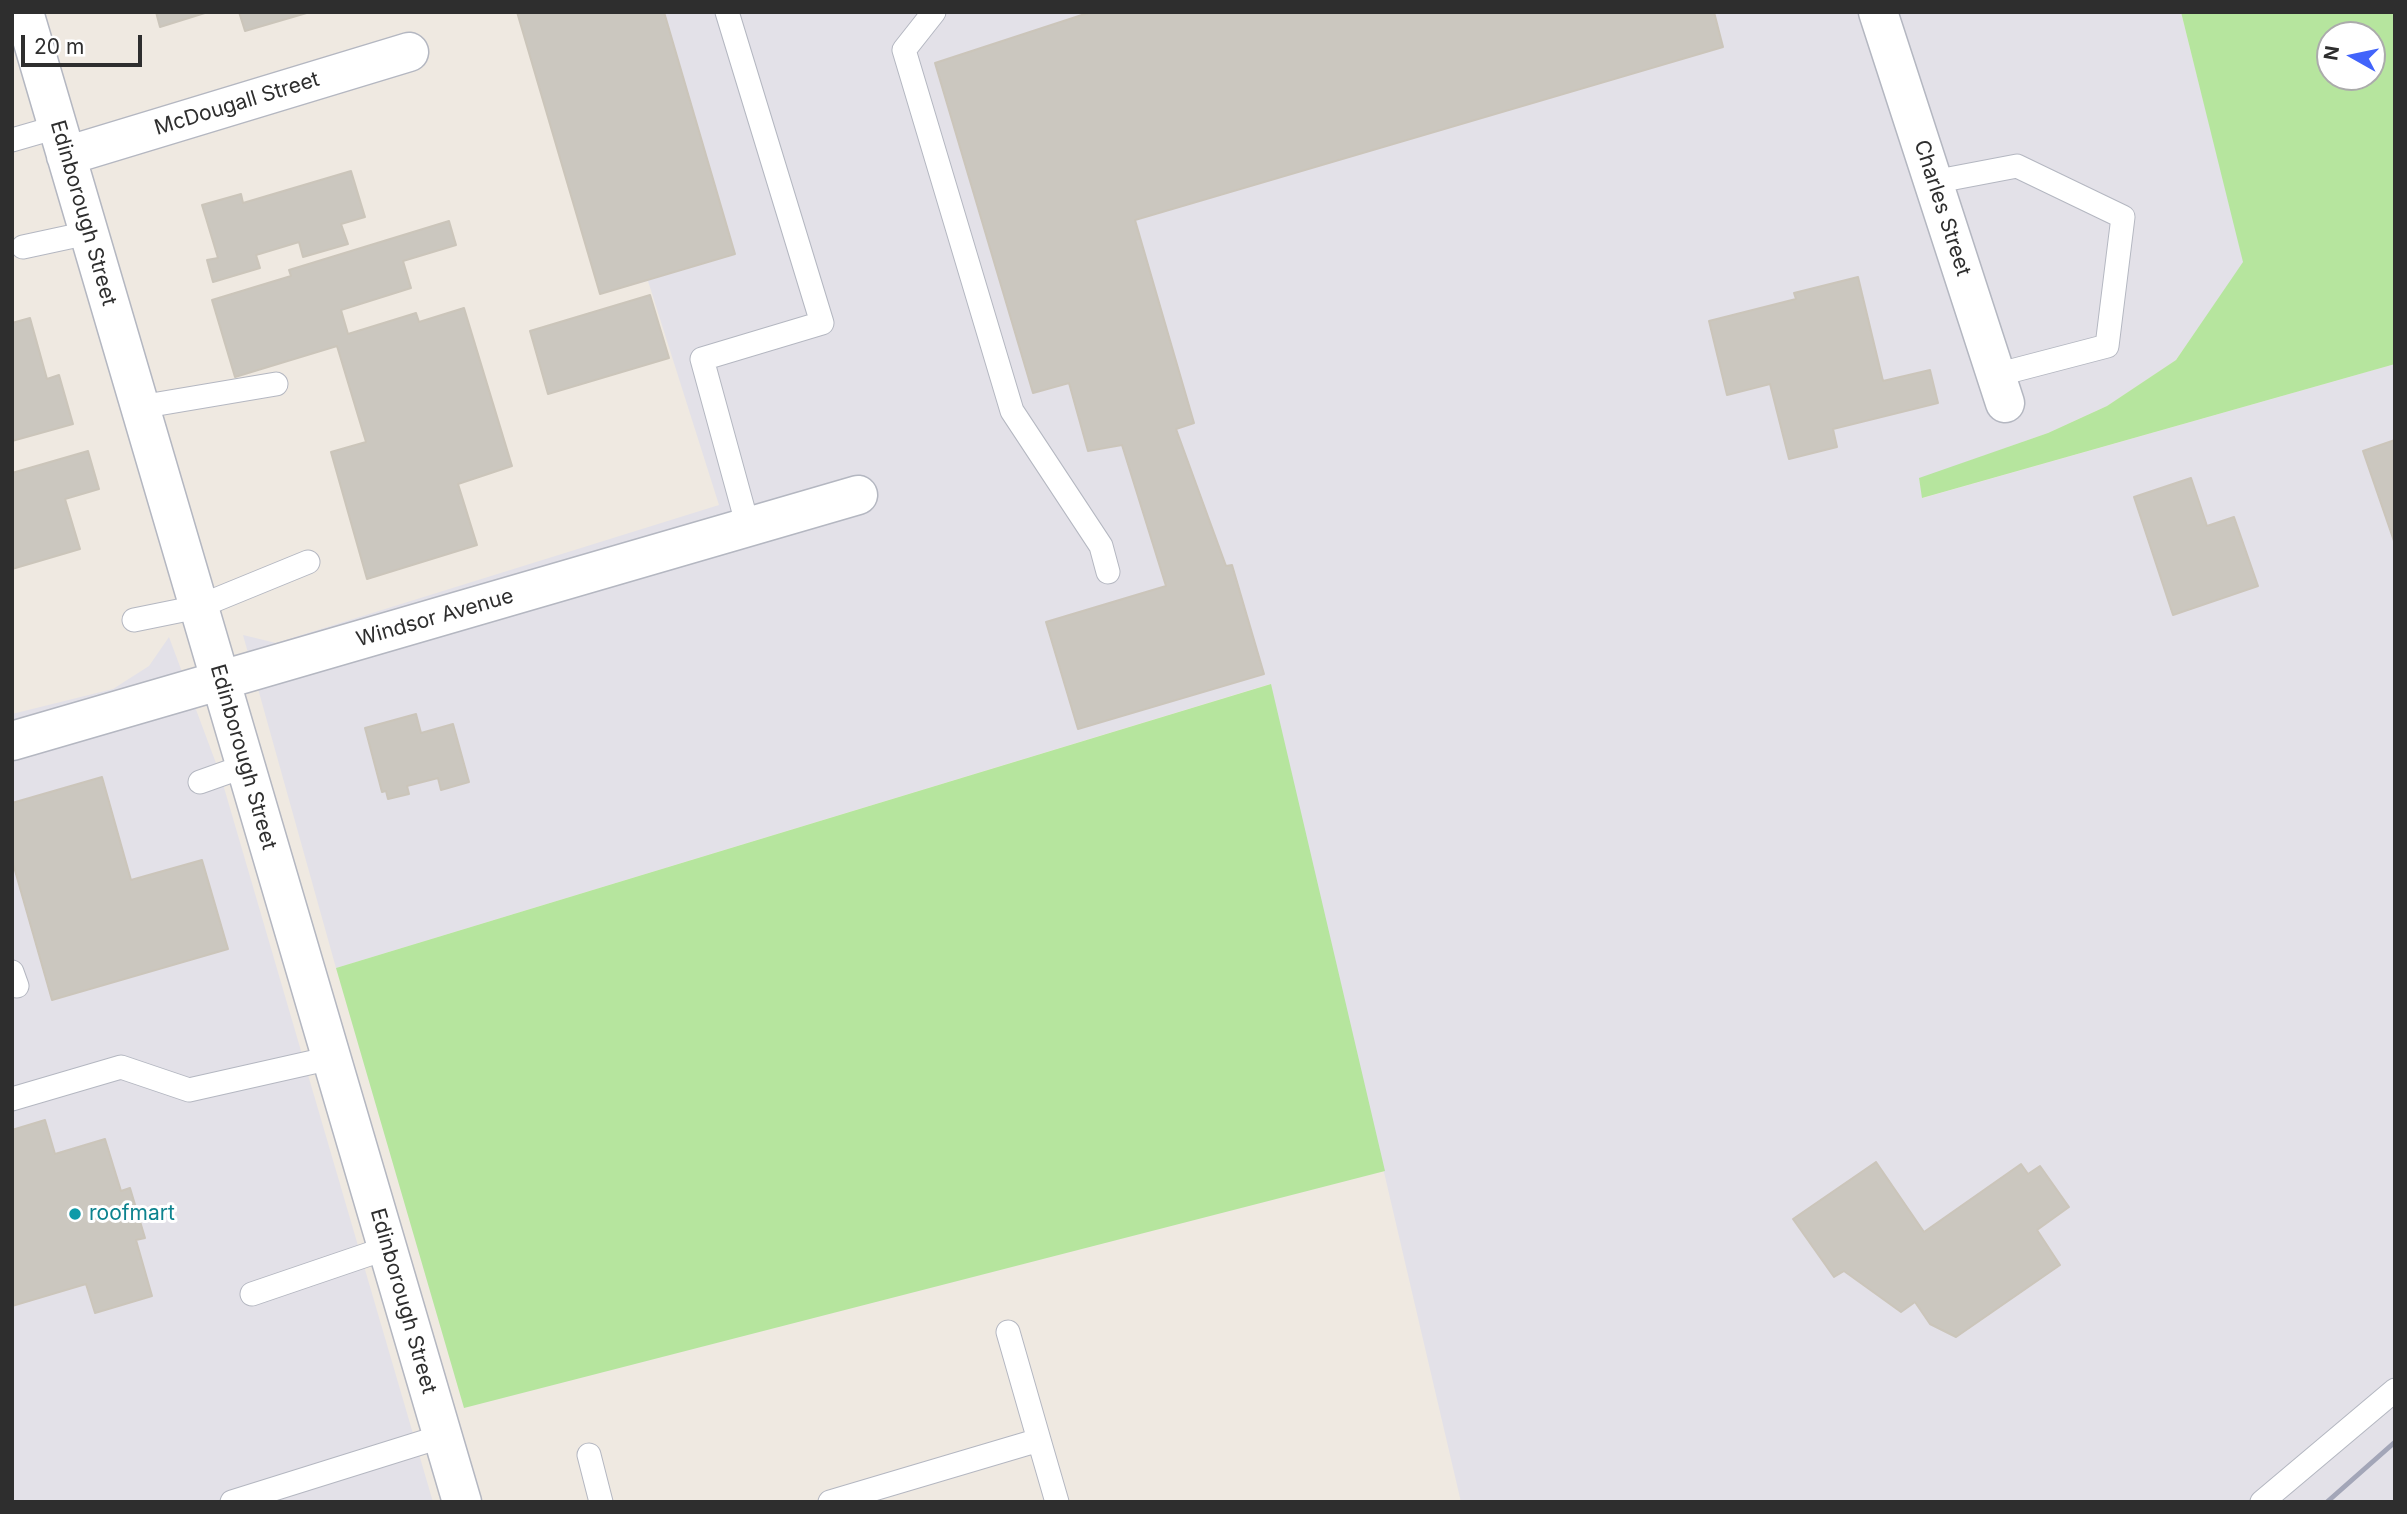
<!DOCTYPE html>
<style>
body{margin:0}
#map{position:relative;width:2407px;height:1514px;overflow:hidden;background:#efe9e1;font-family:Inter,sans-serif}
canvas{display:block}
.frame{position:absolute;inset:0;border:14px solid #2e2e2e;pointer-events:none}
.north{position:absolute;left:2316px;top:21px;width:70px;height:70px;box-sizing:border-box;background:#fff;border:2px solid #ababab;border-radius:50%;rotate:279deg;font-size:19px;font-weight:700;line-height:28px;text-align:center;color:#2e2e2e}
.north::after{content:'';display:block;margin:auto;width:24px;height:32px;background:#4264fb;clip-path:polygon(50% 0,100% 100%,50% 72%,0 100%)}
.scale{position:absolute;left:21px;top:35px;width:121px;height:32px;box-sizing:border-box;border:4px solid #2e2e2e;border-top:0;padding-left:9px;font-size:21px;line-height:24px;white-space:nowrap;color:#2e2e2e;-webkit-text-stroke:5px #fff;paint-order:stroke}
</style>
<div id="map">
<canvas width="2407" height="1514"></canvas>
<div class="frame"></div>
<div class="north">N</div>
<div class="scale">20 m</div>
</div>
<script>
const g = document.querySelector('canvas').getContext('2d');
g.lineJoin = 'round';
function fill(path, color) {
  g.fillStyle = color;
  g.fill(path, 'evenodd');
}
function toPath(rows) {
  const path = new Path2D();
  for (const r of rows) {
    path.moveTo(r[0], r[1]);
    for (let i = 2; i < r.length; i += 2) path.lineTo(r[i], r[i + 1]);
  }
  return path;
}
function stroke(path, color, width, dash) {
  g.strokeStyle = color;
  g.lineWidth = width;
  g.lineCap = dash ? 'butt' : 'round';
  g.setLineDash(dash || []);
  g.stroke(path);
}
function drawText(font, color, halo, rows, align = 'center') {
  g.font = font + ' Inter,sans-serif';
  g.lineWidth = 6;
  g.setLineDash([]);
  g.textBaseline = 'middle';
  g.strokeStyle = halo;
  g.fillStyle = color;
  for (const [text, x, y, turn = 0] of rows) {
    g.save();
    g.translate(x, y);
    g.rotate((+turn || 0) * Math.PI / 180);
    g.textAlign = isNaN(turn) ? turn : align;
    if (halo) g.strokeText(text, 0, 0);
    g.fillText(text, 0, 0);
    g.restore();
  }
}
fill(toPath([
 [517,12,2181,12,2244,262,2176,360,2107,406,2048,433,1919,479,1923,498,2395,364,2395,1502,1461,1502,1270,684,336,968,243,635,276,643,719,505,648,281,600,294],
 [169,637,220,774,433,1502,12,1502,12,714,113,689,149,666]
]), '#e3e1e8');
fill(toPath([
 [2181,12,2395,12,2395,364,1922,498,1919,478,2048,433,2107,406,2176,360,2243,262],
 [2330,35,2372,35,2372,77,2330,77],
 [1271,684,1385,1171,464,1408,336,968]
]), '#b6e59e');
const building = toPath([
 [156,12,208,12,160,27,156,12],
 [239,12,310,12,245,31,239,12],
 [517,12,664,12,735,254,600,294,517,12],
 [1091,12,1714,12,1723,47,1135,220,1194,423,1176,429,1226,566,1232,565,1264,674,1078,729,1046,622,1166,586,1122,445,1088,451,1069,383,1033,393,935,63,1091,12],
 [351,171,365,217,341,224,348,244,303,257,299,242,256,255,260,268,213,282,207,260,218,258,202,205,241,194,243,203,351,171],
 [449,221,456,245,403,261,411,288,341,310,348,334,416,313,419,322,464,308,512,466,458,484,477,545,367,579,331,452,366,442,337,346,235,377,212,300,291,276,289,270,449,221],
 [1858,277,1883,381,1930,370,1938,403,1833,429,1837,447,1789,459,1770,384,1727,395,1709,321,1796,299,1794,293,1858,277],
 [650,295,669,358,548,394,530,331,650,295],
 [30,318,47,379,59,375,73,424,12,441,12,323,30,318],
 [2395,440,2395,544,2363,451,2395,440],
 [88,451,99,489,65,499,80,549,12,569,12,473,88,451],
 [2191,478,2207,526,2234,517,2258,586,2173,615,2134,497,2191,478],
 [416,714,421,733,453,724,469,782,441,790,438,778,407,786,409,794,388,799,386,791,382,792,365,728,416,714],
 [102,777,131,880,202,860,228,949,52,1000,12,860,12,803,102,777],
 [45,1120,55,1154,105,1139,121,1191,130,1188,145,1238,136,1240,152,1296,95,1313,86,1284,12,1306,12,1130,45,1120],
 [1876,1162,1924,1232,2021,1164,2028,1174,2040,1166,2069,1207,2037,1230,2060,1265,1956,1337,1930,1324,1915,1302,1901,1312,1844,1271,1834,1277,1793,1219,1876,1162]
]);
fill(building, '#cbc7bf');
stroke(building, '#cbc5ba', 2);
const service = toPath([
 [727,12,822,323,702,359,748,527],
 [934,12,904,50,1012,411,1101,546,1108,572],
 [12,140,57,127],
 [1933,182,2017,166,2123,217,2107,346,1996,375],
 [23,247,88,233],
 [140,407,276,384],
 [134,620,198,607,308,562],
 [200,782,245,766],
 [12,972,17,986],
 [12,1099,121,1067,189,1090,331,1058],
 [252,1294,387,1248],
 [1008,1332,1039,1440],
 [589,1455,601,1502],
 [232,1502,443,1436],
 [830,1502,1039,1440,1057,1502],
 [2262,1502,2395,1390]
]);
const minor = toPath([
 [24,12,462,1502],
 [1878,12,2005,403],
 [66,156,409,52],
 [12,741,858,495]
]);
stroke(service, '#b4b7c1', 25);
stroke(minor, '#b4b7c1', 41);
stroke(service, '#fff', 23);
stroke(minor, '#fff', 38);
stroke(toPath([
 [2327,1502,2395,1442]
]), '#a3a6b8', 5);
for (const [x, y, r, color] of [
 [75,1214,7,"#0f9aa8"]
]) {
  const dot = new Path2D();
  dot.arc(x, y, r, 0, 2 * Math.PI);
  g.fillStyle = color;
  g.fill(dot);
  stroke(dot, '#fff', 2.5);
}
drawText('21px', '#2e2e2e', '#fff', [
 ["McDougall Street",237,104,-17],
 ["Charles Street",1942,208,72],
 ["Edinborough Street",83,213,74],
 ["Windsor Avenue",435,618,-16],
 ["Edinborough Street",243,757,74],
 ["Edinborough Street",403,1301,74]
]);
drawText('21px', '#0d838f', '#fff', [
 ["roofmart",89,1214]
], 'left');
</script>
